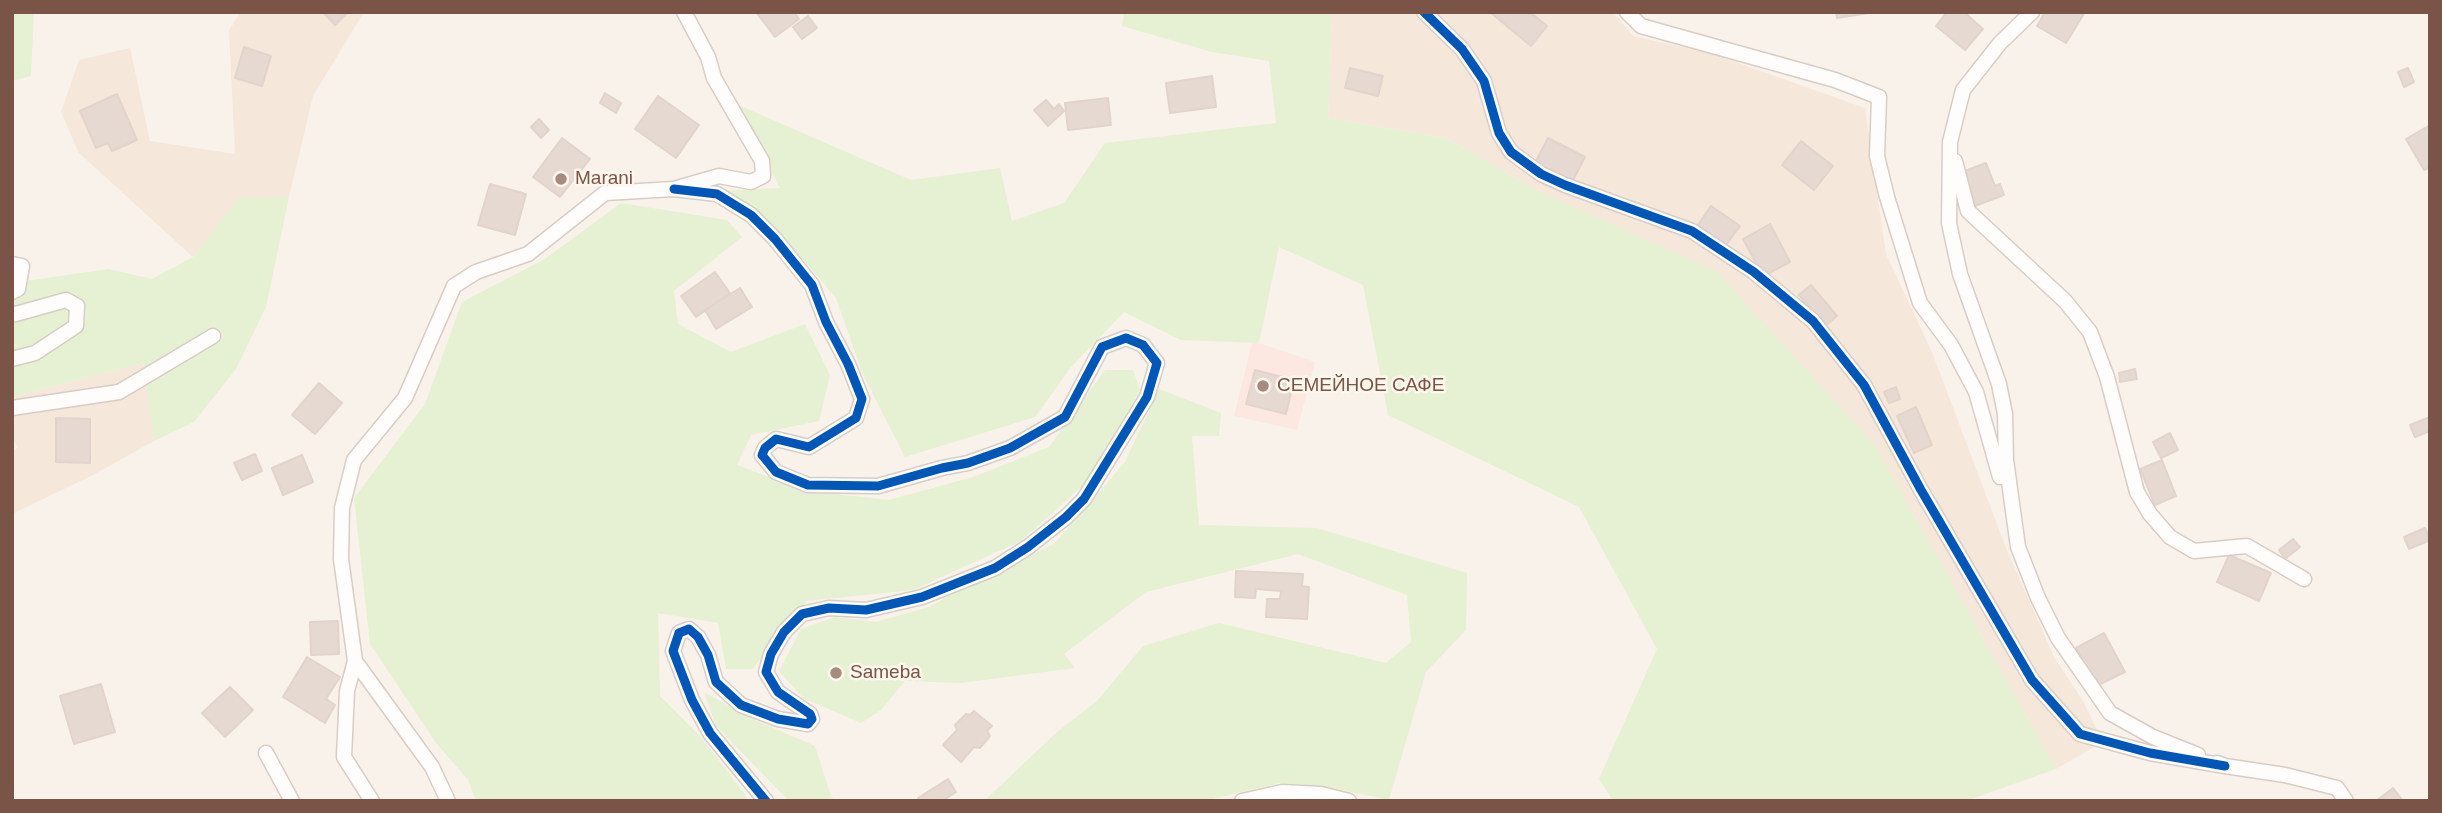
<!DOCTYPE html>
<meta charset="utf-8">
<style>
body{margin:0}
#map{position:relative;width:2442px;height:813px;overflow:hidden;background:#f9f2ea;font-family:Helvetica,sans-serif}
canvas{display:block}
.frame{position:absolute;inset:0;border:14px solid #7a5446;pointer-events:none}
</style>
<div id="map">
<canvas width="2442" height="813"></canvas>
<div class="frame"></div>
</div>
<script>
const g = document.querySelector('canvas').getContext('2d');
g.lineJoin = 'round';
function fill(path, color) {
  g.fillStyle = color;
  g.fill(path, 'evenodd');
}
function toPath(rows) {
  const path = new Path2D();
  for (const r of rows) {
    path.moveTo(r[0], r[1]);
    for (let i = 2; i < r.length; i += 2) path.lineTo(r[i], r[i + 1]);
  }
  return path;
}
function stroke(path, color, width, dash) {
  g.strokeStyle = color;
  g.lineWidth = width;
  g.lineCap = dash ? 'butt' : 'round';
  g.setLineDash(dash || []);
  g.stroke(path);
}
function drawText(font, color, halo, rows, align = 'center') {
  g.font = font + ' Helvetica,sans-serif';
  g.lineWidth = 5;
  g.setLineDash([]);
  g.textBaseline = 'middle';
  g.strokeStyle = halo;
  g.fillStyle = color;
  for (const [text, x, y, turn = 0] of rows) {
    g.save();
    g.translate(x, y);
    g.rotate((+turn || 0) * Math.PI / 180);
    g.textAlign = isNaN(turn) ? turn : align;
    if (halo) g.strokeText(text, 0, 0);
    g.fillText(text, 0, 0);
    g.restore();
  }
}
fill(toPath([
 [241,12,364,12,313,96,289,197,239,197,193,257,79,153,61,112,79,60,130,48,150,141,235,154,229,30],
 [1332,12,1613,12,1633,36,1713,54,1865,108,1886,254,1932,352,2006,548,2054,657,2083,701,2103,742,2056,769,1874,444,1538,191,1446,138,1328,118],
 [143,363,154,441,93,475,12,514,12,451,18,447,12,439,12,397]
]), '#f5e7da');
fill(toPath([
 [1252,342,1259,343,1315,362,1297,430,1234,416]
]), '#fce8e0');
fill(toPath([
 [12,12,34,12,31,76,12,81],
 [1124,12,1332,12,1328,118,1446,138,1538,191,1717,272,1874,444,2056,769,1966,801,1613,801,1599,779,1657,649,1579,507,1388,415,1363,285,1279,247,1259,343,1181,340,1124,312,1072,366,1035,417,905,457,863,375,836,298,774,226,720,191,780,188,736,104,911,180,1000,168,1012,221,1064,203,1105,143,1276,123,1269,61,1212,52,1122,26],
 [239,197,289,197,266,307,236,369,194,422,154,441,143,363,12,397,12,283,108,269,152,279,193,257],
 [621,203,727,220,742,237,674,291,678,324,731,352,805,324,830,375,819,421,751,435,737,465,807,491,889,500,973,477,1049,447,1105,370,1133,370,1140,390,1088,481,1021,541,913,590,807,601,753,669,726,669,718,623,658,613,660,696,701,737,750,801,476,801,468,780,436,743,370,644,354,498,425,404,462,302,545,259],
 [1159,389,1221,413,1219,436,1192,436,1199,525,1317,528,1467,573,1466,630,1426,672,1389,800,1322,786,1279,783,1204,801,984,801,1057,732,1097,701,1143,646,1219,623,1386,663,1411,642,1407,595,1298,554,1146,592,1064,654,1075,668,961,683,905,681,881,710,861,723,803,698,779,671,801,629,835,617,876,622,929,607,970,584,1054,544,1125,462],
 [704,692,750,718,815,746,831,796,835,801,789,801,716,726]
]), '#e6f0d3');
const building = toPath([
 [323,12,348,12,335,25,323,12],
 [756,12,794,12,799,19,775,37,756,12],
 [1490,12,1530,12,1547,26,1531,46,1490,12],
 [1836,12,1876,12,1837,18,1836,12],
 [1947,12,1964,12,1983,29,1965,50,1936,26,1947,12],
 [2045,12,2085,12,2066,43,2037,26,2045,12],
 [808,16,817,28,802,39,793,27,808,16],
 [244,47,271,56,262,86,235,78,244,47],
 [1350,68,1383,76,1378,96,1345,88,1350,68],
 [2408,68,2414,82,2404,87,2398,72,2408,68],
 [1212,76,1216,107,1170,113,1166,83,1212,76],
 [605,93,621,103,616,113,600,103,605,93],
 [117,94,137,140,112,151,108,143,96,148,80,111,117,94],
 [658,96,699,125,676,158,635,129,658,96],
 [1108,98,1111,125,1068,130,1065,103,1108,98],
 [1046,100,1054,109,1059,104,1064,111,1048,126,1034,110,1046,100],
 [539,119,549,130,541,138,531,127,539,119],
 [2430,125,2430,167,2424,170,2406,139,2430,125],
 [562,138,590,159,560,197,533,177,562,138],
 [1548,138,1585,157,1572,182,1535,163,1548,138],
 [1801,141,1833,166,1814,190,1782,165,1801,141],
 [1986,163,1995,186,2000,184,2004,195,1975,206,1962,172,1986,163],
 [490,184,526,194,515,235,478,225,490,184],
 [1711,206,1740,226,1726,245,1698,225,1711,206],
 [1770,224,1790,262,1763,276,1743,239,1770,224],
 [715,272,730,293,696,317,681,296,715,272],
 [1811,285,1837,316,1825,326,1799,295,1811,285],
 [740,288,752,307,716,329,705,310,740,288],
 [2135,369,2137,379,2120,382,2119,373,2135,369],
 [1255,370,1294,380,1286,414,1246,404,1255,370],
 [319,383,342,403,315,434,292,415,319,383],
 [1896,387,1900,399,1889,403,1884,392,1896,387],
 [1916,407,1932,445,1914,453,1897,416,1916,407],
 [2430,417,2430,431,2415,437,2410,425,2430,417],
 [56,418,90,419,90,463,56,462,56,418],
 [2170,433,2178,450,2161,458,2153,442,2170,433],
 [255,454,262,471,242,480,234,463,255,454],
 [302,455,313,482,283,495,272,468,302,455],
 [2162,460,2176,496,2155,505,2140,469,2162,460],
 [2425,528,2430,540,2409,549,2404,537,2425,528],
 [2293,539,2300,547,2285,559,2279,550,2293,539],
 [2229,555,2271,573,2259,601,2217,582,2229,555],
 [1236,571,1303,574,1302,586,1309,587,1307,619,1266,617,1267,599,1280,599,1281,591,1256,589,1255,598,1235,597,1236,571],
 [338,621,339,654,311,655,310,622,338,621],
 [2104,633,2125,672,2096,686,2076,648,2104,633],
 [307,657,340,677,326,699,335,705,325,723,283,697,307,657],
 [101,684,115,732,74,744,60,696,101,684],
 [230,687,253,710,225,737,202,713,230,687],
 [974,711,992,726,987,731,990,736,980,748,974,747,961,762,943,745,957,730,955,725,966,714,970,715,974,711],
 [948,779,956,792,942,801,920,801,918,798,948,779],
 [2393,788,2403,801,2376,801,2393,788]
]);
fill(building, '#e6d9d1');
stroke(building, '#e2d4cb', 2);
const street = toPath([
 [1424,12,1462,49,1484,81,1499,133,1511,152,1541,174,1565,185,1692,231,1754,272,1813,321,1864,385,1921,490,2032,680,2080,734,2150,753,2225,766],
 [1627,12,1641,26,1835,80,1879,97,1877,156,1887,197,1920,303,1951,345,1976,392,2000,477],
 [2032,12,2000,43,1963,90,1950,142,1949,223,1960,274,1999,384,2005,414,2006,460,2018,547,2038,598,2058,638,2110,713,2153,737,2198,755],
 [1955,161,1968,211,2065,301,2090,332,2107,377,2137,492,2150,514,2170,537,2194,551,2247,546,2304,579],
 [674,189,717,194,751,215,775,239,812,285,826,322,848,364,862,399,856,418,809,447,776,439,765,448,762,455,776,472,808,485,878,486,942,468,968,463,1010,448,1065,417,1102,347,1126,338,1143,345,1157,363,1147,397,1084,499,1066,517,1028,547,995,568,922,597,866,610,829,608,802,614,784,632,771,654,766,672,778,692,810,714,812,719,808,724,778,719,741,705,716,682,708,655,698,637,689,629,679,633,673,651,692,700,710,733,766,801],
 [12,264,22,266,18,289,12,292],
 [12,315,66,300,77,306,76,326,35,353,12,359],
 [12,408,119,392,213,336],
 [355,661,432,767,448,801],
 [266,753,292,801],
 [2217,763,2225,766,2285,775,2337,788,2346,801],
 [372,801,344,757,347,691,355,661,341,559,342,508,354,460,405,398,454,286,476,272,528,254,605,193,674,189,719,176,751,182,763,176,762,161,714,78,708,57,684,12],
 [1242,801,1282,792,1321,794,1349,801]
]);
stroke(street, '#d8cdc6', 17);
stroke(street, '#fefdfc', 14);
stroke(toPath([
 [1424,12,1462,49,1484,81,1499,133,1511,152,1541,174,1565,185,1692,231,1754,272,1813,321,1864,385,1921,490,2032,680,2080,734,2150,753,2225,766],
 [674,189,717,194,751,215,775,239,812,285,826,322,848,364,862,399,856,418,809,447,776,439,765,448,762,455,776,472,808,485,878,486,942,468,968,463,1010,448,1065,417,1102,347,1126,338,1143,345,1157,363,1147,397,1084,499,1066,517,1028,547,995,568,922,597,866,610,829,608,802,614,784,632,771,654,766,672,778,692,810,714,812,719,808,724,778,719,741,705,716,682,708,655,698,637,689,629,679,633,673,651,692,700,710,733,766,801]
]), '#0057b8', 9);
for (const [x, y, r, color] of [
 [561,179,7,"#a68b7f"],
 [1263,386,7,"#a68b7f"],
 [836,673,7,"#a68b7f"]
]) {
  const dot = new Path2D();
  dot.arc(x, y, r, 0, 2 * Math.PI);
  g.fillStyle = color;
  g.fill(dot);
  stroke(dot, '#fff6ed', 2.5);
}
drawText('19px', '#7a5446', '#fff6ed', [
 ["Marani",575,179],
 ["СЕМЕЙНОЕ САФЕ",1277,386],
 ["Sameba",850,673]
], 'left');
</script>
